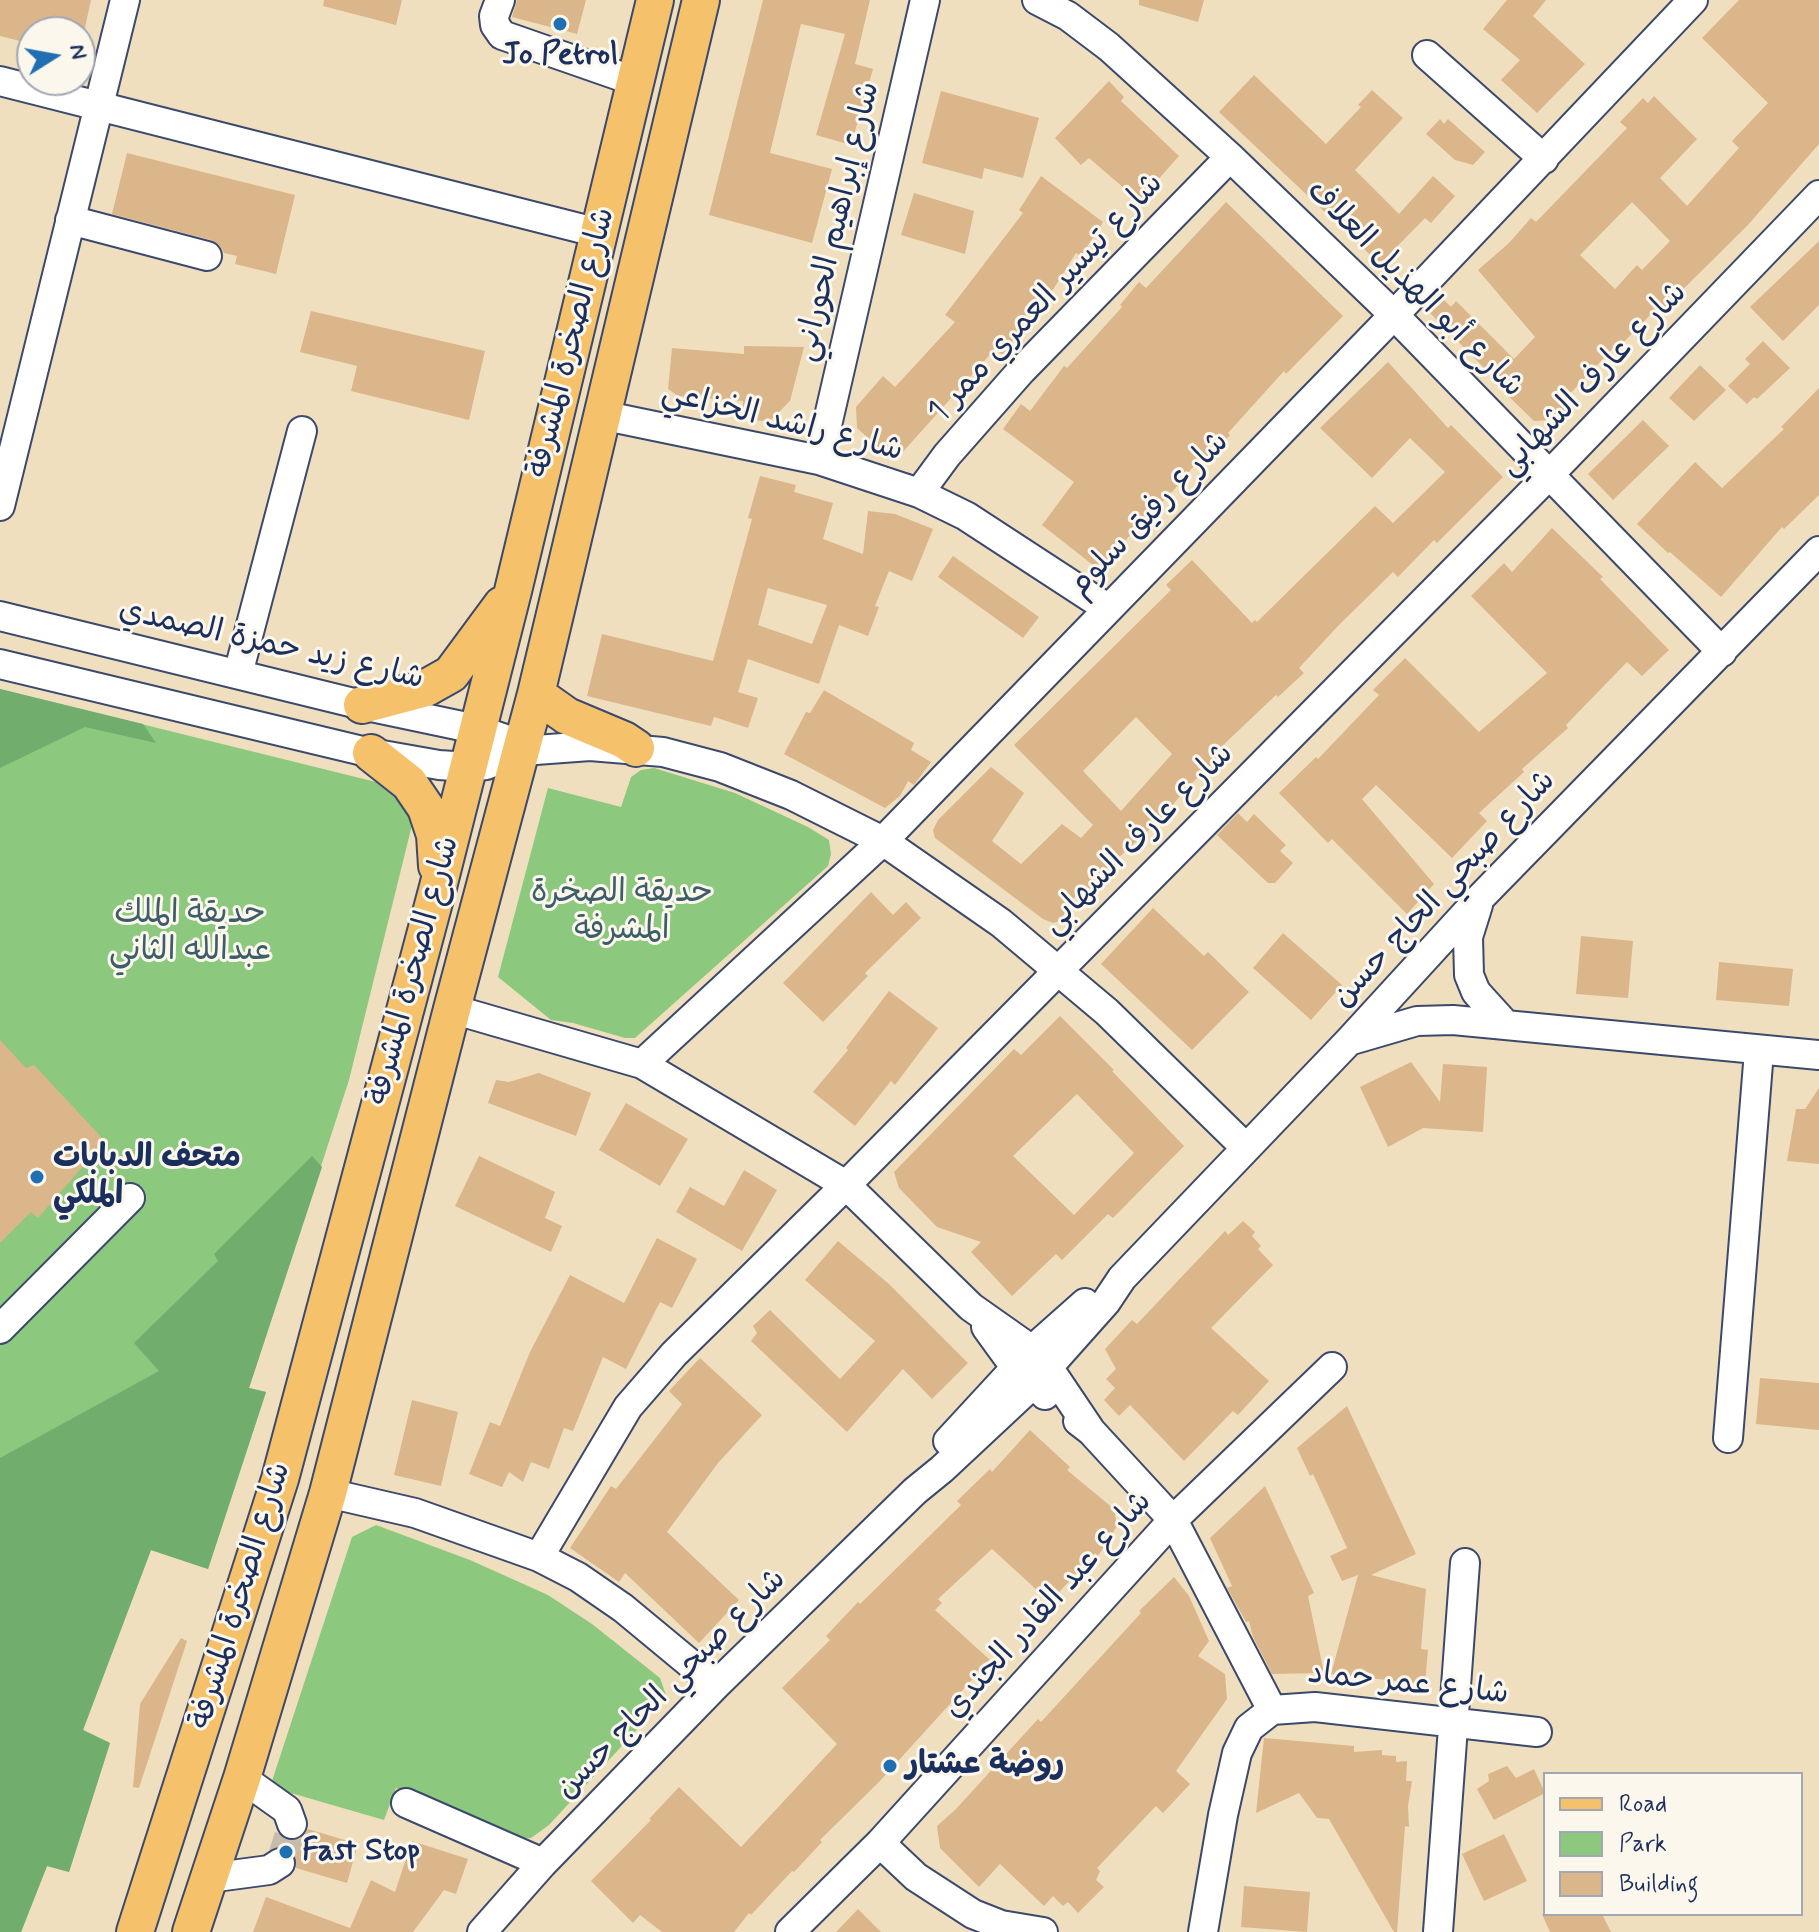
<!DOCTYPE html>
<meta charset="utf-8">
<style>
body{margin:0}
#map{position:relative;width:1819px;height:1932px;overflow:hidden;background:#f0dfbe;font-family:Mynerve,sans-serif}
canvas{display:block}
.legend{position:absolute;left:1543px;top:1772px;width:260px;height:144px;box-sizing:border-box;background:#fbf7ec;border:2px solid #a1a7b3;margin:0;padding:10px 14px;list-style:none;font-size:24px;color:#1b2f5e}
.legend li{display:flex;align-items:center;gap:16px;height:40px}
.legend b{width:40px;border:2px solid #a1a7b3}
.north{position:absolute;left:16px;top:16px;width:80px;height:80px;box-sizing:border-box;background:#fbf7ec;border:2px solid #a1a7b3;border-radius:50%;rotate:79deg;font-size:22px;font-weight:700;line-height:32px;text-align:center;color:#1b2f5e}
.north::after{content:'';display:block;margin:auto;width:28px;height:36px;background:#1f6fb2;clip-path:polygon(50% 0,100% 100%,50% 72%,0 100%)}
</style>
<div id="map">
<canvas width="1819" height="1932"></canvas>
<ul class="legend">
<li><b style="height:10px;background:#f5c16b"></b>Road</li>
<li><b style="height:22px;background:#8cc97e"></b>Park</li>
<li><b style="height:22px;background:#dbb68b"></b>Building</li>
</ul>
<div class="north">N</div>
</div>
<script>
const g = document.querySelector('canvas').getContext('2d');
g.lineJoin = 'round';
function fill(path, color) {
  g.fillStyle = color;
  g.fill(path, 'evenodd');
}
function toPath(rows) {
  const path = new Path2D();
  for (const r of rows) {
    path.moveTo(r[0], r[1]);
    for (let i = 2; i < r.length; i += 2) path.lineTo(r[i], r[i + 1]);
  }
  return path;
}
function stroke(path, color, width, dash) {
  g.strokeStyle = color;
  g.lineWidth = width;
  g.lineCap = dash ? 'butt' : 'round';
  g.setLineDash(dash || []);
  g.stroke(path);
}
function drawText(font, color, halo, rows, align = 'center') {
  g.font = font + ' Mynerve,"Playpen Sans Arabic",sans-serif';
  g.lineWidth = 6;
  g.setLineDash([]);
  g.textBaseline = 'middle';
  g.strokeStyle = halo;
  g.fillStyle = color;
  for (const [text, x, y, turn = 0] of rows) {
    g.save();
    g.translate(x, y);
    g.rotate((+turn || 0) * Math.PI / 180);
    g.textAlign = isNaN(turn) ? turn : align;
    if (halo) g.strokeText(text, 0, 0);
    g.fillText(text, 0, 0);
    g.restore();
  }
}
fill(toPath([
 [0,689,384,784,393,789,410,815,412,825,349,1080,249,1388,266,1392,208,1569,151,1550,83,1730,110,1743,69,1872,47,1866,21,1932,0,1932],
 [654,768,735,793,808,827,829,840,831,854,828,866,635,1038,625,1038,573,1023,551,1020,498,977,548,788,621,807,631,777,641,770],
 [376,1525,470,1560,548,1595,592,1624,660,1678,666,1695,655,1710,549,1825,531,1838,511,1839,396,1788,384,1820,270,1787,352,1537]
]), '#8cc97e');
fill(toPath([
 [0,689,143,724,156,743,85,727,0,768],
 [312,1156,322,1167,249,1388,266,1392,208,1569,151,1550,83,1730,110,1743,69,1872,47,1866,21,1932,0,1932,0,1458,159,1371,134,1343,218,1261,214,1254]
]), '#71ad6d');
fill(toPath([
 [0,0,91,0,84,32,32,32,32,44,0,36],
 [324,0,402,0,396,25,323,6],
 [517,0,586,0,577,34,512,17],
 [763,0,870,0,855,64,873,69,851,145,816,135,845,34,801,24,770,153,832,169,812,243,709,215],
 [1139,0,1204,0,1198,22,1139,5],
 [1507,0,1546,0,1533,16,1585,64,1537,113,1501,80,1520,60,1483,29],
 [1739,0,1819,0,1819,144,1747,226,1659,313,1655,310,1622,344,1619,342,1564,400,1570,406,1554,420,1534,421,1493,381,1495,379,1430,313,1444,300,1451,307,1456,301,1514,359,1535,337,1478,270,1509,243,1531,218,1536,222,1627,128,1620,122,1643,98,1648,103,1654,96,1697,139,1660,178,1687,206,1739,148,1732,141,1768,103,1702,38],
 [1632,202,1670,241,1642,270,1637,265,1615,289,1580,255],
 [1254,75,1326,144,1361,107,1358,105,1372,90,1403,118,1355,170,1399,214,1433,176,1455,196,1431,223,1425,218,1380,264,1219,112],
 [1109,81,1124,97,1121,101,1179,156,1139,201,1089,158,1081,165,1055,138],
 [941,91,1039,118,1023,178,984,168,982,179,922,163],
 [1440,119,1444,124,1448,119,1485,152,1473,165,1455,160,1426,134],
 [127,153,295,195,276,274,235,264,237,256,224,253,219,245,211,240,112,214],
 [1041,176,1103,222,1081,256,1076,253,1042,307,1038,304,1003,355,995,349,901,454,890,458,857,428,856,407,883,376,895,387,955,322,945,315,1023,213,1019,210],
 [914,193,974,211,965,254,901,235],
 [1226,202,1343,316,1286,374,1284,371,1228,433,1230,435,1209,459,1204,454,1173,491,1122,544,1103,573,1042,525,1074,482,1003,429,1021,404,1030,411,1064,366,1067,368,1122,307,1120,305,1139,282,1146,288],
 [1819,241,1819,305,1783,341,1750,307],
 [311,311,485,351,469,420,351,391,357,366,300,352],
 [1763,341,1790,368,1757,399,1754,397,1747,404,1728,386,1750,364,1745,359],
 [744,346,804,347,790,401,770,421,742,420,743,401,678,396,668,389,672,348,744,354],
 [1388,362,1448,428,1451,425,1503,477,1437,543,1434,540,1398,577,1393,572,1337,627,1299,668,1304,673,1278,697,1276,695,1219,749,1223,753,1185,790,1161,819,1106,869,1107,871,1083,895,1079,890,1060,921,1053,923,1043,919,935,838,933,830,938,820,991,767,1024,793,992,841,1021,864,1062,824,1081,838,1093,825,1014,745,1171,590,1166,585,1192,560,1252,623,1255,620,1257,622,1375,506,1393,523,1445,472,1410,438,1372,478,1320,428],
 [1136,717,1172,754,1121,811,1083,771],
 [1700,365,1726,390,1694,421,1669,398],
 [1819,388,1819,495,1784,529,1782,527,1721,597,1670,552,1668,553,1637,524,1695,462,1722,488,1784,429,1781,427],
 [1643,420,1669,446,1613,500,1588,474],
 [760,476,796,485,794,492,833,503,823,539,863,554,868,511,895,514,933,529,912,581,889,571,875,606,879,607,868,636,839,625,819,684,748,659,738,692,758,698,748,728,714,717,711,726,587,696,602,634,713,661,752,519,748,518],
 [768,588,827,605,812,644,758,625],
 [1552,528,1603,577,1600,579,1669,650,1642,676,1627,662,1566,725,1568,728,1522,769,1524,772,1479,813,1487,821,1452,858,1376,785,1362,799,1434,884,1407,914,1332,839,1328,843,1279,793,1316,757,1318,759,1379,695,1373,690,1405,658,1479,732,1547,673,1471,596,1504,563,1512,572],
 [953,556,1039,617,1023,638,938,577],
 [824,690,914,743,911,750,931,762,914,785,908,781,900,796,885,808,784,754,806,712,810,713],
 [1238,813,1247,822,1254,814,1286,845,1280,851,1293,863,1275,883,1268,883,1217,835],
 [871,892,893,915,906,902,921,918,865,973,868,976,823,1022,783,983],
 [1153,908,1204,956,1208,952,1249,992,1192,1050,1101,964],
 [1283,933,1342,985,1311,1020,1253,968],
 [1581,936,1633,941,1628,998,1576,994],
 [1719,962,1793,969,1789,1006,1716,1000],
 [889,991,938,1028,895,1085,891,1081,855,1126,813,1092,848,1050,846,1048],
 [1060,1016,1114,1070,1112,1071,1184,1146,1113,1218,1108,1214,1062,1260,1056,1254,1012,1296,971,1252,981,1242,937,1227,899,1188,894,1172,1014,1049,1021,1055],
 [1077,1094,1134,1153,1074,1215,1013,1156],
 [0,1040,26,1068,34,1065,105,1141,38,1218,31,1212,0,1243],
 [1411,1062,1440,1102,1443,1064,1487,1067,1483,1132,1423,1128,1388,1147,1360,1087],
 [539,1073,591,1093,576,1136,488,1103,496,1080,509,1082],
 [1819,1088,1819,1164,1787,1161,1796,1109,1805,1109],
 [626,1103,688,1139,660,1186,599,1150],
 [479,1156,555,1192,545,1218,562,1226,551,1252,455,1206],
 [744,1170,777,1190,742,1251,676,1212,690,1187,724,1206],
 [1243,1221,1255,1232,1252,1236,1261,1246,1258,1249,1273,1265,1211,1328,1269,1381,1238,1415,1233,1411,1184,1461,1130,1405,1119,1416,1104,1400,1115,1388,1106,1379,1116,1369,1105,1349,1132,1320,1137,1324,1225,1231,1228,1235],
 [657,1238,697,1259,672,1308,660,1302,626,1369,603,1357,573,1431,564,1428,549,1469,531,1462,523,1482,509,1472,502,1487,469,1474,490,1422,500,1426,530,1352,570,1275,624,1303],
 [838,1241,889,1284,968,1363,932,1399,903,1369,847,1432,751,1341,757,1333,753,1326,770,1310,840,1379,875,1341,805,1280],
 [700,1358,762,1415,718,1463,667,1532,739,1600,699,1643,625,1573,619,1582,570,1548,611,1486,616,1489,682,1404,669,1391],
 [1760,1378,1819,1383,1819,1430,1756,1424],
 [412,1400,458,1412,441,1486,394,1475],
 [1347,1406,1416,1554,1371,1575,1426,1589,1421,1649,1428,1650,1425,1684,1331,1674,1358,1575,1342,1581,1330,1556,1347,1548,1313,1474,1310,1476,1297,1448],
 [1030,1430,1070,1467,1067,1470,1114,1509,1117,1526,1098,1556,1095,1553,1050,1602,992,1549,938,1599,942,1603,935,1610,990,1660,879,1782,820,1840,822,1842,794,1872,792,1871,751,1915,749,1913,734,1932,662,1932,640,1915,633,1923,591,1881,651,1820,649,1819,679,1787,741,1847,837,1744,782,1688,830,1640,826,1636,858,1602,860,1604,961,1505,957,1501,990,1469,992,1472],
 [1265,1486,1314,1593,1308,1596,1324,1673,1272,1674,1253,1637,1249,1621,1246,1622,1227,1588,1232,1586,1210,1538],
 [1174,1577,1189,1596,1209,1641,1198,1656,1225,1674,1227,1699,1176,1771,1190,1784,1163,1813,1156,1806,1097,1868,1100,1871,1096,1880,1104,1887,1078,1913,1068,1902,1063,1906,1053,1896,1044,1906,1000,1864,979,1887,940,1848,937,1826,956,1809,1038,1719,1041,1722,1141,1613,1139,1611],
 [181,1638,187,1641,139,1788,133,1787,140,1704],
 [1264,1738,1354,1746,1354,1752,1382,1750,1382,1755,1396,1756,1396,1762,1407,1761,1406,1781,1412,1781,1408,1806,1409,1827,1405,1826,1397,1932,1394,1932,1329,1819,1317,1818,1299,1793,1256,1813],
 [1507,1766,1516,1778,1534,1769,1545,1793,1494,1820,1477,1789,1489,1781,1488,1774],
 [308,1829,358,1844,347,1883,296,1868,294,1853,287,1848,279,1846,282,1837,297,1840,304,1836],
 [1504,1834,1527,1881,1484,1901,1462,1854],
 [412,1841,468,1859,456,1894,444,1890,413,1932,253,1932,266,1897,350,1928,371,1880,395,1892],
 [1244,1886,1310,1892,1307,1932,1241,1927],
 [858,1909,881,1932,836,1932],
 [1542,1914,1602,1914,1611,1932,1550,1932]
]), '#dbb68b');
stroke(toPath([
 [280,1863,292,1824]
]), '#c5bcab', 28, [28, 14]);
const minor = toPath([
 [500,0,494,16,495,25,502,35,637,82],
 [1037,0,1068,16,1109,47,1230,157,1394,315,1722,652],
 [1427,55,1544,159],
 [0,81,599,233],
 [70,220,207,256],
 [601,415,819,460,919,493,966,516,1107,608],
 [819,460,925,0],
 [919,493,947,455,1021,371,1230,157],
 [0,506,125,0],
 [0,616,362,705,476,729,508,740,522,751],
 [0,664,371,753,439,765,468,767,486,765,522,751,590,746,663,752,720,767,791,795,883,841,1001,923,1107,1012,1245,1147],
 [238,674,302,431],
 [1478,905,1468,937,1469,975,1476,992,1506,1025],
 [452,1009,642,1064,846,1185,971,1307,1032,1350,1048,1367,1091,1431],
 [1352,1040,1417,1021,1453,1020,1819,1055],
 [642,1064,883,841,1394,315,1693,0],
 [986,1327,1015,1367,1045,1395],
 [0,1329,130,1198],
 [1078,1421,1091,1431,1173,1520,1272,1710],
 [1728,1438,1759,1051],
 [948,1441,1032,1350,1085,1303],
 [328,1493,415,1513,539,1557,578,1577,623,1608,716,1685],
 [539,1557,628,1407,674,1354,846,1185,1550,474,1819,195],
 [242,1778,287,1810,292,1824],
 [406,1803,543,1863],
 [880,1843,916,1877,973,1914,1001,1925,1043,1932],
 [209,1878,269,1870,280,1863],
 [482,1932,543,1863,716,1685,915,1491,942,1469,1033,1384,1106,1302,1122,1278,1349,1041,1480,898,1819,551],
 [790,1932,880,1843,1173,1520,1332,1367],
 [1203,1932,1223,1815,1237,1753,1249,1728,1272,1710,1315,1707,1537,1732],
 [1438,1932,1465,1563]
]);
const major = toPath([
 [536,694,567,716,624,740,636,748],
 [362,705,426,688,451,674,502,605],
 [371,753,409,783,426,808,435,835,437,866],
 [135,1932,280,1479,438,887,513,591,655,0],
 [191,1932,242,1778,328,1493,452,1009,536,694,701,0]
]);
stroke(minor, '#3b496c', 32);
stroke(major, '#3b496c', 40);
stroke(minor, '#fff', 28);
stroke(major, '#f5c16b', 36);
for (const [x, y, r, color] of [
 [560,24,8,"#1f6fb2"],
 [37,1177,8,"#1f6fb2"],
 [890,1766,8,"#1f6fb2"],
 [286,1852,8,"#1f6fb2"]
]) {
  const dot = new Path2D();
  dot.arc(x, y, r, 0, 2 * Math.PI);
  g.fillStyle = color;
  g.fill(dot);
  stroke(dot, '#fbf7ec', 3);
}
drawText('bold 32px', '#1b2f5e', '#fbf7ec', [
 ["Jo Petrol",560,56,"center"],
 ["متحف الدبابات",53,1159],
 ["الملكي",53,1196],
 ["روضة عشتار",906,1766],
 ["Fast Stop",302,1852]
], 'left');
drawText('32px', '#1b2f5e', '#fbf7ec', [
 ["شارع إبراهيم الحوراني",839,222,-77],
 ["شارع أبو الهذيل العلاف",1414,290,45],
 ["شارع تيسير العمري ممر 1",1047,299,-47],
 ["شارع الصخرة المشرفة",573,343,-76],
 ["شارع عارف الشهابي",1594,380,-46],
 ["شارع راشد الخزاعي",782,423,14],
 ["شارع رفيق سلوم",1150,515,-46],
 ["شارع زيد حمزة الصمدي",271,646,13],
 ["شارع عارف الشهابي",1139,840,-45],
 ["شارع صبحي الحاج حسن",1445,890,-47],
 ["شارع الصخرة المشرفة",415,971,-75],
 ["شارع الصخرة المشرفة",242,1596,-73],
 ["شارع عبد القادر الجندي",1049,1606,-48],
 ["شارع صبحي الحاج حسن",672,1685,-45],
 ["شارع عمر حماد",1408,1685,6]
]);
drawText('32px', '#3d5d68', '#fbf7ec', [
 ["حديقة الصخرة",622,894],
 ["المشرفة",622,931],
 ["حديقة الملك",190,915],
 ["عبدالله الثاني",190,952]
]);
</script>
